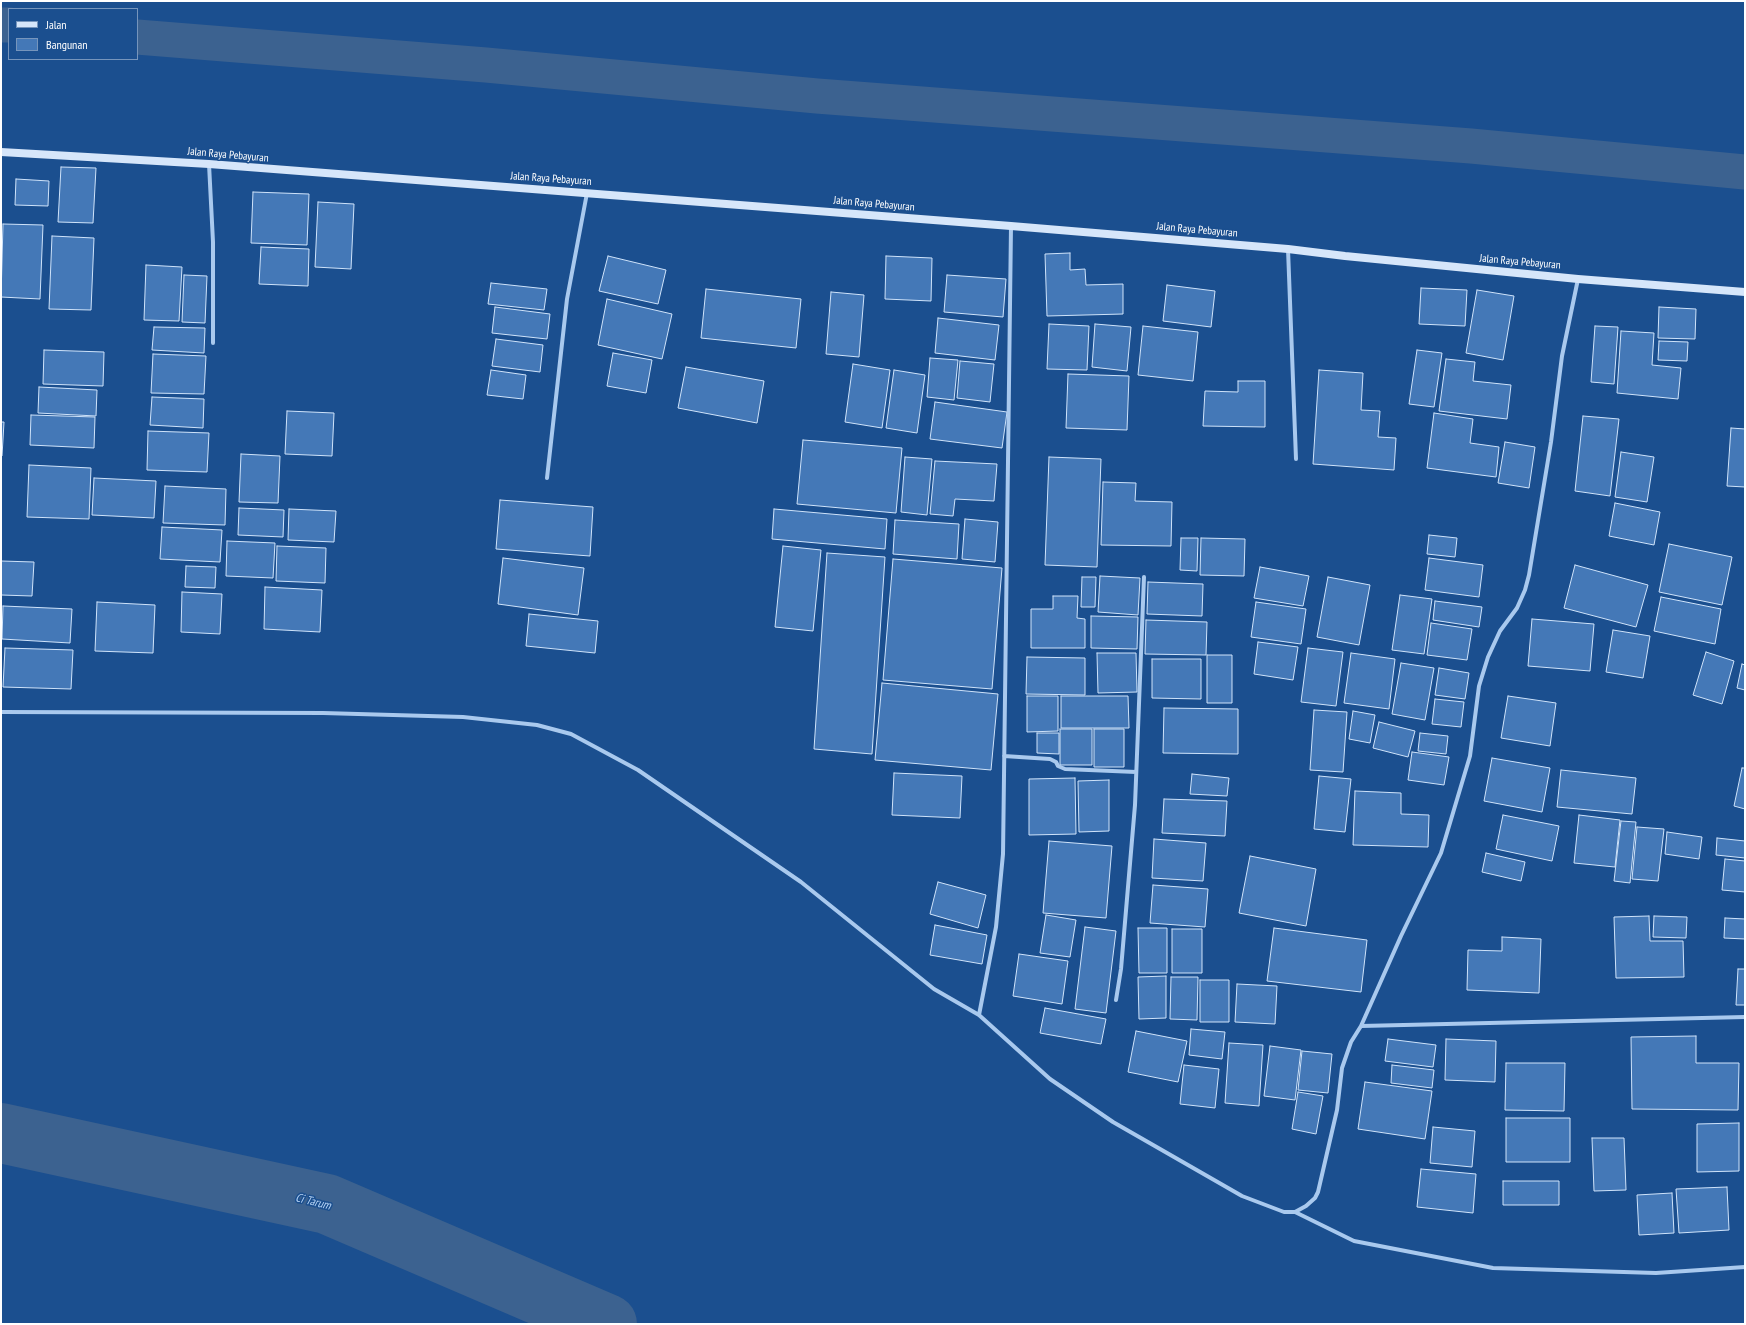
<!DOCTYPE html>
<style>
body{margin:0}
#map{position:relative;width:1746px;height:1325px;overflow:hidden;background:#1b4f8f;font-family:"PT Sans Narrow",sans-serif}
canvas{display:block}
.frame{position:absolute;inset:0;border:2px solid #fff;pointer-events:none}
.legend{position:absolute;left:8px;top:8px;width:130px;height:52px;box-sizing:border-box;background:#1b4f8f;border:1px solid #7695bc;margin:0;padding:5px 7px;list-style:none;font-size:12px;color:#fff}
.legend li{display:flex;align-items:center;gap:8px;height:20px}
.legend b{width:20px;border:1px solid #7695bc}
</style>
<div id="map">
<canvas width="1746" height="1325"></canvas>
<div class="frame"></div>
<ul class="legend">
<li><b style="height:5px;background:#d6e6fa"></b>Jalan</li>
<li><b style="height:11px;background:#4478b7"></b>Bangunan</li>
</ul>
</div>
<script>
const g = document.querySelector('canvas').getContext('2d');
g.lineJoin = 'round';
function toPath(rows) {
  const path = new Path2D();
  for (const r of rows) {
    path.moveTo(r[0], r[1]);
    for (let i = 2; i < r.length; i += 2) path.lineTo(r[i], r[i + 1]);
  }
  return path;
}
function stroke(path, color, width, dash) {
  g.strokeStyle = color;
  g.lineWidth = width;
  g.lineCap = dash ? 'butt' : 'round';
  g.setLineDash(dash || []);
  g.stroke(path);
}
function fill(path, color) {
  g.fillStyle = color;
  g.fill(path, 'evenodd');
}
function drawText(font, color, halo, rows, align = 'center') {
  g.font = font + ' "PT Sans Narrow",sans-serif';
  g.lineWidth = 3;
  g.setLineDash([]);
  g.textBaseline = 'middle';
  g.strokeStyle = halo;
  g.fillStyle = color;
  for (const [text, x, y, turn = 0] of rows) {
    g.save();
    g.translate(x, y);
    g.rotate((+turn || 0) * Math.PI / 180);
    g.textAlign = isNaN(turn) ? turn : align;
    if (halo) g.strokeText(text, 0, 0);
    g.fillText(text, 0, 0);
    g.restore();
  }
}
stroke(toPath([
 [1,25,9,25],
 [137,37,486,65,817,96,1471,146,1745,172]
]), '#3c6290', 35);
stroke(toPath([
 [1,1133,327,1204,607,1324]
]), '#3c6290', 60);
const building = toPath([
 [61,167,96,168,93,223,58,222,61,167],
 [16,179,49,181,48,206,15,205,16,179],
 [253,192,309,194,307,245,251,243,253,192],
 [318,202,354,204,351,269,315,267,318,202],
 [3,224,43,225,40,299,1,297,3,224],
 [52,236,94,238,91,310,49,309,52,236],
 [261,247,309,249,308,286,259,284,261,247],
 [1070,253,1070,270,1085,269,1086,285,1123,284,1123,314,1047,316,1045,254,1070,253],
 [608,256,666,270,658,304,599,291,608,256],
 [886,256,932,258,931,301,885,299,886,256],
 [146,265,182,267,179,321,144,320,146,265],
 [184,275,207,276,205,323,182,322,184,275],
 [947,275,1006,279,1003,317,944,312,947,275],
 [491,283,547,289,544,310,488,304,491,283],
 [1167,285,1215,291,1211,327,1163,321,1167,285],
 [1421,288,1467,290,1465,326,1419,324,1421,288],
 [706,289,801,299,796,348,701,338,706,289],
 [1477,290,1514,296,1503,360,1466,353,1477,290],
 [831,292,864,295,859,357,826,354,831,292],
 [607,299,672,314,662,359,598,345,607,299],
 [495,307,550,314,547,339,492,333,495,307],
 [1659,307,1696,309,1695,339,1658,338,1659,307],
 [938,318,999,325,995,360,935,353,938,318],
 [1049,324,1089,326,1087,370,1047,369,1049,324],
 [1095,324,1131,327,1127,371,1092,367,1095,324],
 [1143,326,1198,332,1193,381,1138,375,1143,326],
 [1595,326,1618,327,1614,384,1591,382,1595,326],
 [154,327,205,328,204,353,152,350,154,327],
 [1621,331,1654,333,1652,365,1681,368,1678,399,1617,393,1621,331],
 [496,339,543,345,540,372,492,366,496,339],
 [1659,341,1688,342,1687,361,1658,360,1659,341],
 [44,350,104,352,103,386,43,384,44,350],
 [1417,350,1442,353,1434,407,1409,404,1417,350],
 [613,353,652,360,646,393,607,386,613,353],
 [153,354,206,356,204,394,151,393,153,354],
 [930,358,958,360,954,400,927,397,930,358],
 [1446,359,1475,362,1473,381,1511,385,1507,419,1439,411,1446,359],
 [960,361,994,364,990,402,957,398,960,361],
 [853,364,890,370,882,428,845,422,853,364],
 [686,367,764,381,757,423,678,408,686,367],
 [491,370,526,375,523,399,487,395,491,370],
 [894,370,925,375,917,433,886,428,894,370],
 [1319,370,1363,373,1361,410,1380,411,1378,437,1396,438,1394,470,1313,464,1319,370],
 [1068,374,1129,376,1127,430,1066,428,1068,374],
 [1238,381,1265,381,1265,427,1203,426,1205,391,1238,392,1238,381],
 [39,387,97,390,96,416,38,413,39,387],
 [152,397,204,399,203,428,150,425,152,397],
 [935,402,1007,412,1002,448,930,439,935,402],
 [287,411,334,413,332,456,285,454,287,411],
 [1434,413,1473,419,1470,443,1499,447,1496,477,1427,468,1434,413],
 [31,415,95,417,94,448,30,445,31,415],
 [1583,416,1619,419,1610,496,1575,491,1583,416],
 [1,422,4,422,2,456,1,456,1,422],
 [1731,428,1745,429,1745,487,1727,486,1731,428],
 [148,431,209,433,207,472,147,470,148,431],
 [803,440,902,448,896,513,797,504,803,440],
 [1505,442,1535,447,1529,488,1498,483,1505,442],
 [1621,452,1654,457,1647,502,1615,497,1621,452],
 [241,454,280,456,278,503,239,502,241,454],
 [905,457,932,459,927,515,901,512,905,457],
 [1049,457,1101,459,1097,567,1045,565,1049,457],
 [935,461,997,464,994,501,955,499,953,516,930,514,935,461],
 [29,465,91,468,89,519,27,517,29,465],
 [94,478,156,481,154,518,92,515,94,478],
 [1103,482,1136,483,1135,501,1172,502,1171,546,1101,545,1103,482],
 [165,486,226,489,225,525,163,523,165,486],
 [500,500,593,507,590,556,496,549,500,500],
 [1615,503,1660,512,1654,545,1609,536,1615,503],
 [239,508,284,510,283,537,238,535,239,508],
 [289,509,336,511,334,542,288,540,289,509],
 [774,509,887,519,885,549,772,539,774,509],
 [965,519,998,522,995,562,962,559,965,519],
 [895,520,959,524,957,559,893,554,895,520],
 [162,527,222,530,220,562,160,559,162,527],
 [1429,535,1457,538,1455,557,1427,554,1429,535],
 [1181,538,1198,538,1197,571,1180,570,1181,538],
 [1201,538,1245,539,1244,576,1200,575,1201,538],
 [227,541,275,543,273,578,226,576,227,541],
 [1669,544,1732,557,1722,605,1659,592,1669,544],
 [277,546,326,548,325,583,276,581,277,546],
 [783,546,821,550,813,631,775,627,783,546],
 [827,553,885,557,872,754,814,749,827,553],
 [503,558,584,568,578,615,498,604,503,558],
 [1429,558,1483,565,1479,597,1425,590,1429,558],
 [893,559,1002,568,992,689,883,680,893,559],
 [1,561,34,562,32,596,1,595,1,561],
 [1575,565,1648,585,1636,627,1564,608,1575,565],
 [186,566,216,567,215,588,185,587,186,566],
 [1260,567,1309,576,1303,606,1254,598,1260,567],
 [1100,576,1140,578,1138,615,1098,612,1100,576],
 [1082,577,1096,577,1095,607,1081,607,1082,577],
 [1328,577,1370,585,1359,645,1317,637,1328,577],
 [1148,582,1203,584,1202,616,1147,614,1148,582],
 [265,587,322,590,320,632,264,629,265,587],
 [182,592,222,594,220,634,181,632,182,592],
 [1400,595,1432,599,1424,654,1392,650,1400,595],
 [1053,596,1078,596,1077,618,1085,619,1085,648,1031,648,1031,609,1053,609,1053,596],
 [1661,597,1721,609,1715,644,1654,631,1661,597],
 [1435,601,1482,607,1479,627,1433,620,1435,601],
 [97,602,155,605,153,653,95,651,97,602],
 [1256,602,1306,609,1301,644,1251,637,1256,602],
 [3,606,72,609,70,643,2,639,3,606],
 [529,614,598,621,595,653,526,646,529,614],
 [1091,616,1138,617,1137,649,1091,648,1091,616],
 [1532,619,1594,624,1590,671,1528,666,1532,619],
 [1146,620,1207,622,1206,655,1145,654,1146,620],
 [1431,623,1472,629,1467,660,1427,655,1431,623],
 [1613,630,1650,636,1643,678,1606,672,1613,630],
 [1258,642,1298,647,1293,680,1254,674,1258,642],
 [5,648,73,650,71,689,3,687,5,648],
 [1308,648,1343,652,1336,706,1301,702,1308,648],
 [1706,652,1734,661,1722,704,1693,695,1706,652],
 [1097,653,1136,653,1137,692,1098,693,1097,653],
 [1351,653,1395,659,1389,709,1344,703,1351,653],
 [1207,655,1232,655,1232,703,1207,703,1207,655],
 [1027,657,1085,658,1085,695,1026,694,1027,657],
 [1152,659,1201,659,1201,699,1152,698,1152,659],
 [1401,663,1434,668,1425,720,1392,714,1401,663],
 [1742,664,1745,665,1745,690,1737,688,1742,664],
 [1439,668,1469,673,1465,699,1435,695,1439,668],
 [882,683,998,694,991,770,875,760,882,683],
 [1027,696,1058,696,1058,731,1027,732,1027,696],
 [1061,696,1128,696,1129,728,1061,728,1061,696],
 [1508,696,1556,703,1550,746,1501,738,1508,696],
 [1435,699,1464,702,1461,727,1432,724,1435,699],
 [1164,708,1238,709,1238,754,1163,753,1164,708],
 [1314,710,1347,712,1343,772,1310,770,1314,710],
 [1353,711,1375,715,1370,743,1349,739,1353,711],
 [1379,722,1415,731,1408,757,1373,748,1379,722],
 [1060,729,1092,729,1092,765,1060,765,1060,729],
 [1094,729,1124,729,1124,767,1094,767,1094,729],
 [1037,733,1059,733,1059,754,1037,753,1037,733],
 [1420,733,1448,736,1446,754,1418,751,1420,733],
 [1412,752,1449,757,1444,785,1408,780,1412,752],
 [1492,758,1550,768,1542,812,1484,801,1492,758],
 [1742,768,1745,768,1745,809,1734,806,1742,768],
 [1561,770,1636,778,1632,814,1557,807,1561,770],
 [894,773,962,776,960,818,892,815,894,773],
 [1192,774,1229,778,1227,796,1190,794,1192,774],
 [1319,776,1351,779,1345,832,1314,829,1319,776],
 [1075,778,1076,834,1029,835,1029,779,1075,778],
 [1109,780,1109,831,1079,832,1078,781,1109,780],
 [1355,791,1401,793,1401,814,1429,815,1428,847,1353,845,1355,791],
 [1164,799,1227,801,1225,836,1162,833,1164,799],
 [1503,815,1559,826,1552,861,1496,849,1503,815],
 [1579,815,1620,820,1615,867,1574,863,1579,815],
 [1621,821,1636,822,1630,883,1614,881,1621,821],
 [1637,827,1664,829,1658,881,1632,879,1637,827],
 [1667,832,1702,837,1699,859,1665,854,1667,832],
 [1717,838,1745,841,1745,858,1716,855,1717,838],
 [1154,839,1206,843,1203,881,1152,878,1154,839],
 [1049,841,1112,846,1106,918,1043,913,1049,841],
 [1486,853,1525,862,1521,881,1482,872,1486,853],
 [1250,856,1316,869,1306,926,1239,913,1250,856],
 [1725,859,1745,861,1745,892,1722,890,1725,859],
 [938,882,986,895,978,928,930,914,938,882],
 [1153,885,1208,889,1205,927,1150,923,1153,885],
 [1046,915,1076,920,1070,957,1040,953,1046,915],
 [1649,916,1650,941,1683,941,1684,977,1616,978,1614,917,1649,916],
 [1654,916,1687,917,1686,938,1653,937,1654,916],
 [1725,918,1745,919,1745,939,1724,938,1725,918],
 [935,925,987,935,982,964,930,955,935,925],
 [1085,927,1116,931,1106,1013,1075,1009,1085,927],
 [1138,928,1167,928,1167,973,1139,973,1138,928],
 [1274,928,1367,940,1361,992,1267,981,1274,928],
 [1172,929,1202,929,1202,973,1172,973,1172,929],
 [1502,937,1541,939,1539,993,1467,990,1468,950,1502,951,1502,937],
 [1019,954,1068,961,1062,1004,1013,996,1019,954],
 [1738,969,1745,969,1745,1005,1736,1005,1738,969],
 [1166,976,1166,1018,1139,1019,1138,977,1166,976],
 [1171,977,1198,977,1197,1020,1170,1019,1171,977],
 [1200,980,1229,980,1229,1022,1200,1022,1200,980],
 [1237,984,1277,986,1275,1024,1235,1022,1237,984],
 [1045,1008,1106,1019,1101,1044,1040,1033,1045,1008],
 [1191,1029,1225,1032,1222,1059,1189,1055,1191,1029],
 [1136,1031,1187,1041,1178,1082,1128,1072,1136,1031],
 [1696,1036,1696,1063,1739,1063,1738,1110,1632,1109,1631,1037,1696,1036],
 [1388,1039,1436,1045,1433,1067,1385,1061,1388,1039],
 [1446,1039,1496,1041,1495,1082,1445,1080,1446,1039],
 [1229,1043,1263,1045,1259,1106,1225,1103,1229,1043],
 [1270,1046,1301,1050,1295,1100,1264,1096,1270,1046],
 [1302,1051,1332,1054,1328,1093,1298,1090,1302,1051],
 [1506,1063,1565,1063,1564,1111,1505,1110,1506,1063],
 [1184,1065,1219,1069,1215,1108,1180,1104,1184,1065],
 [1392,1065,1434,1070,1432,1088,1391,1083,1392,1065],
 [1365,1082,1432,1091,1425,1139,1358,1129,1365,1082],
 [1298,1092,1323,1096,1316,1134,1292,1129,1298,1092],
 [1506,1118,1570,1118,1570,1162,1506,1162,1506,1118],
 [1739,1123,1739,1171,1697,1172,1697,1124,1739,1123],
 [1433,1127,1475,1131,1472,1167,1430,1163,1433,1127],
 [1592,1138,1624,1138,1626,1190,1594,1191,1592,1138],
 [1421,1169,1476,1174,1473,1213,1417,1207,1421,1169],
 [1503,1181,1559,1181,1559,1205,1503,1205,1503,1181],
 [1727,1187,1729,1230,1679,1233,1676,1189,1727,1187],
 [1672,1193,1674,1233,1639,1235,1637,1195,1672,1193]
]);
fill(building, '#4478b7');
stroke(building, '#cfe3fa', 1);
stroke(toPath([
 [209,164,213,242,213,343],
 [1288,249,1296,459],
 [547,478,567,299,587,193],
 [1,712,323,713,463,717,537,725,571,734,638,770,801,882,934,989,979,1015,1050,1079,1113,1122,1242,1196,1284,1212,1295,1212,1306,1206,1315,1198,1318,1192,1337,1110,1342,1068,1351,1042,1361,1026,1401,936,1441,853,1470,756,1479,686,1488,657,1500,631,1517,608,1525,590,1529,575,1551,442,1562,356,1578,279],
 [1004,756,1050,759,1056,762,1058,766,1065,769,1136,772],
 [1116,1000,1121,969,1135,805,1144,577],
 [979,1015,996,927,1003,854,1011,226],
 [1361,1026,1745,1017],
 [1295,1212,1354,1241,1493,1268,1656,1273,1745,1267]
]), '#a9c9ee', 4);
stroke(toPath([
 [1,152,209,164,1011,226,1288,249,1345,256,1578,279,1745,292]
]), '#d6e6fa', 8);
drawText('11px', '#fff', '#1b4f8f', [
 ["Jalan Raya Pebayuran",228,155,5],
 ["Jalan Raya Pebayuran",551,179,4],
 ["Jalan Raya Pebayuran",874,204,5],
 ["Jalan Raya Pebayuran",1197,230,5],
 ["Jalan Raya Pebayuran",1520,262,5]
]);
drawText('italic 12px', '#b5d3f5', '#1b4f8f', [
 ["Ci Tarum",313,1202,14]
]);
</script>
